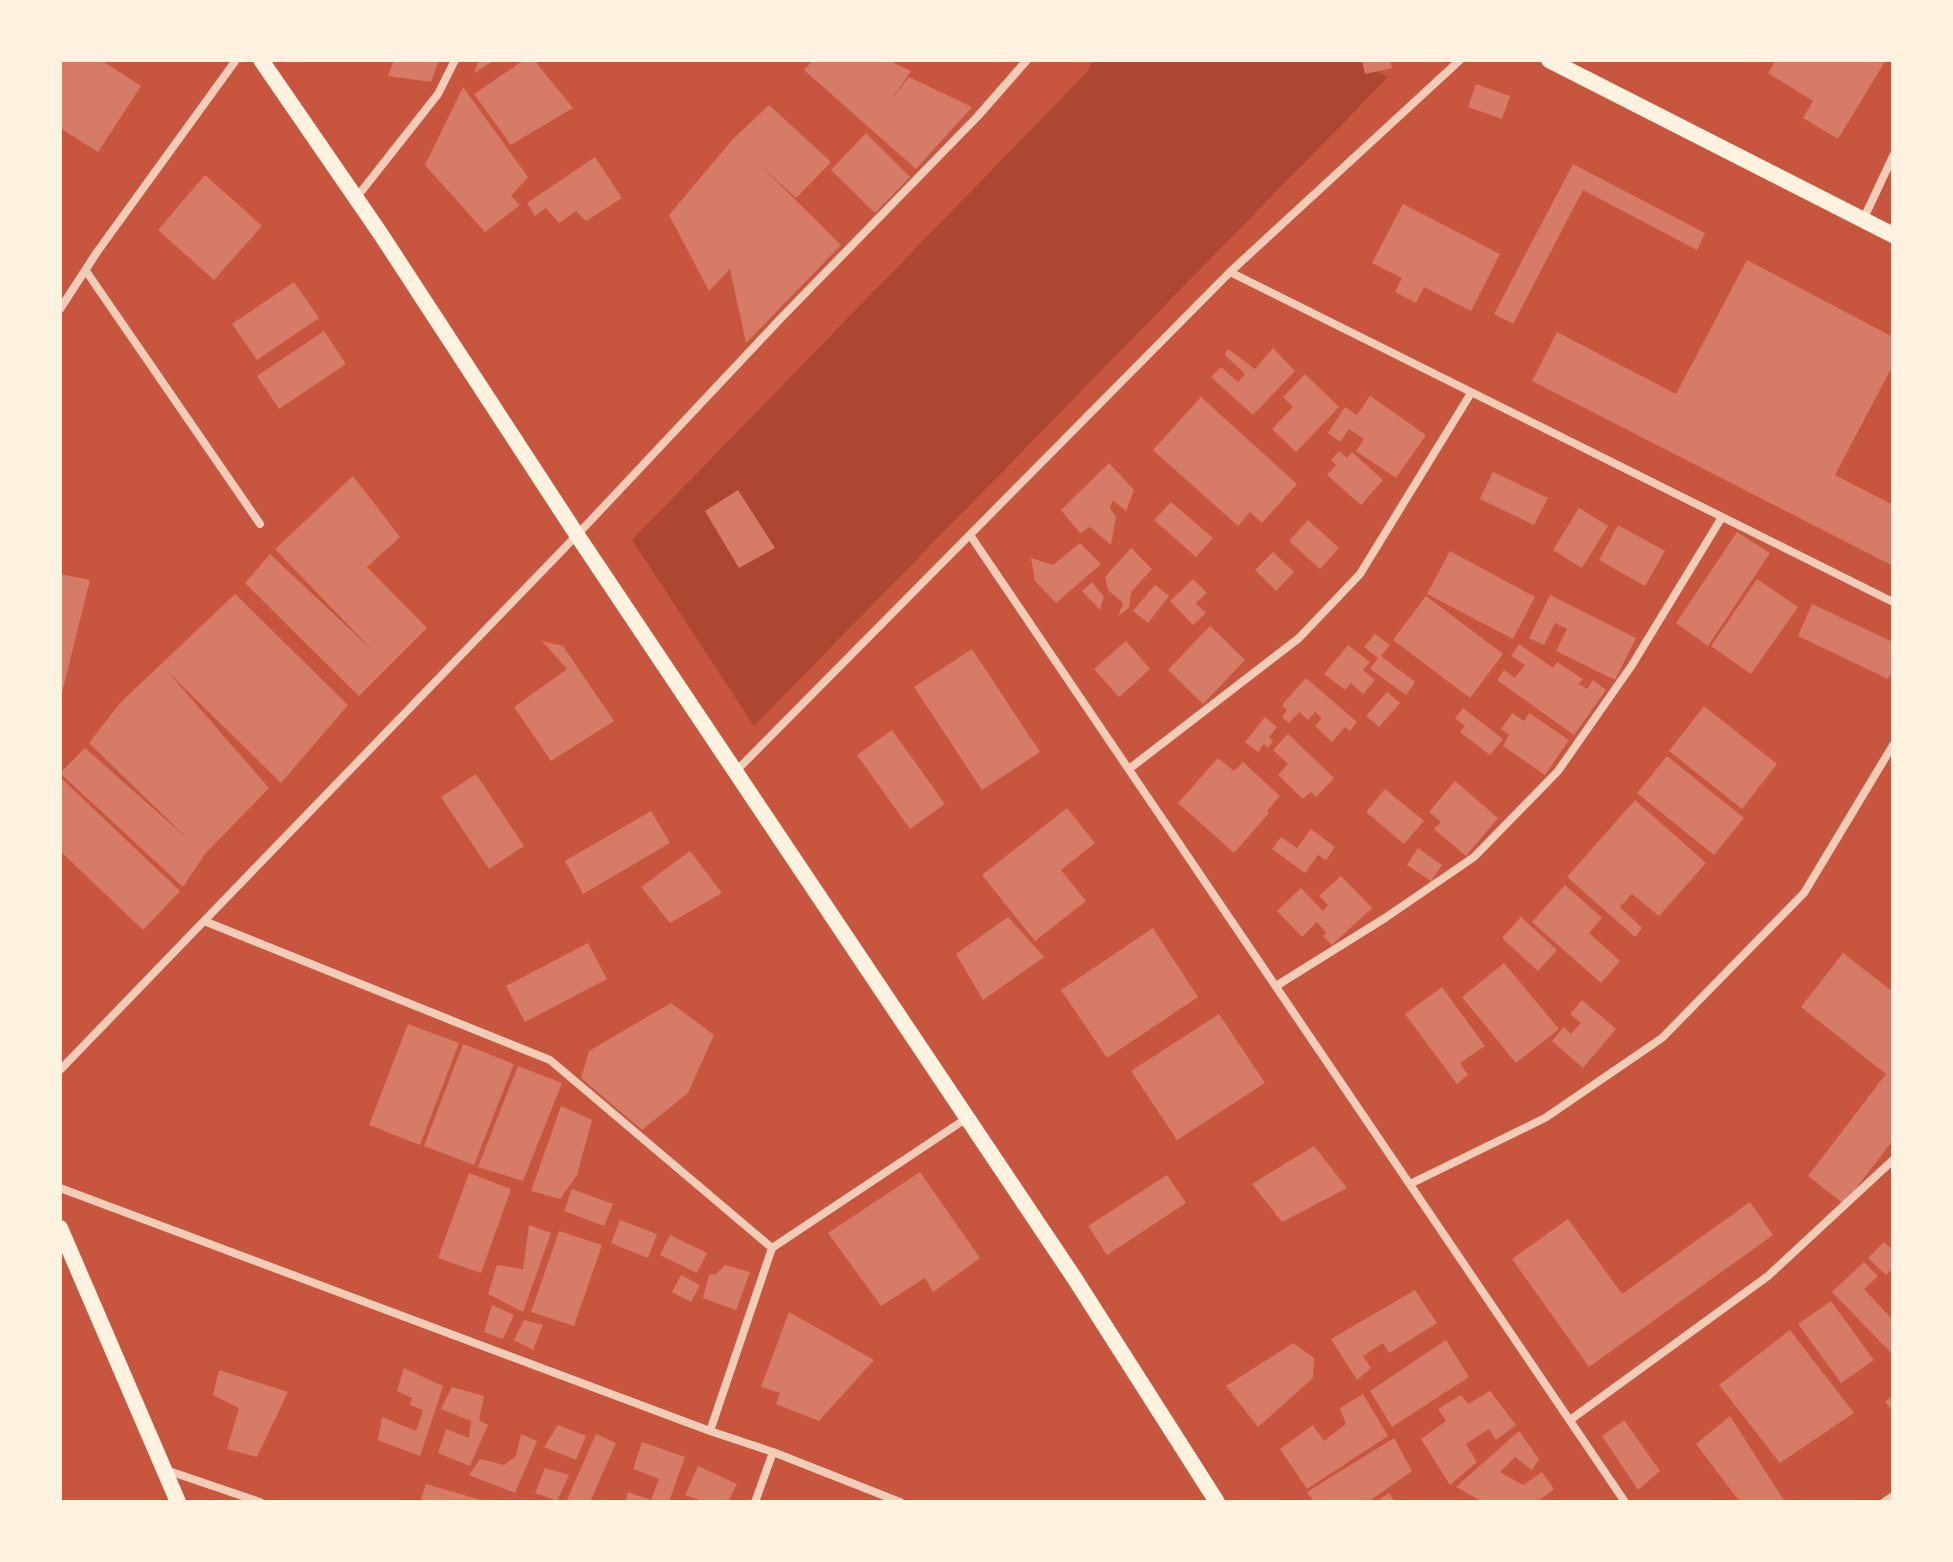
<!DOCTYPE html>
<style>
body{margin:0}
#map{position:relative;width:1953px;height:1562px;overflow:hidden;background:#c8553d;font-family:Karla,sans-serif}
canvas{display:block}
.frame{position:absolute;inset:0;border:62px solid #fff3e0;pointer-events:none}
</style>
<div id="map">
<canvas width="1953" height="1562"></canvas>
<div class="frame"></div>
</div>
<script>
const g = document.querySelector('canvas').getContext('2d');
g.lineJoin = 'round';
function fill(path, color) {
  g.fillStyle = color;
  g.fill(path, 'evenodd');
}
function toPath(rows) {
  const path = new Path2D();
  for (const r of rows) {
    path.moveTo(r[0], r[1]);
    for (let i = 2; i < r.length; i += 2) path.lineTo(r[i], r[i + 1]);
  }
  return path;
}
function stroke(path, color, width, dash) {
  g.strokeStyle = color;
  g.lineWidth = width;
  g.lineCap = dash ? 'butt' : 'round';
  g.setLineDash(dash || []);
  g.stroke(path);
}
fill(toPath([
 [1093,60,1355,60,1388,77,754,726,632,540,1087,72]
]), '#ae4732');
fill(toPath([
 [60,60,101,60,141,86,98,152,60,128],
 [394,60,439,60,431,82,388,76],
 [479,60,495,60,474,73],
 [524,60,534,60,573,108,511,145,474,94],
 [813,60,888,60,911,71,890,102,909,77,972,107,916,169,804,70],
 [1362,60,1390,60,1392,68,1365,74],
 [1776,60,1886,60,1838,139,1803,118,1813,101,1768,73],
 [1476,84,1510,96,1502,119,1468,107],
 [463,87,528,177,511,196,520,205,485,232,425,165],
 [769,105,831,162,796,198,758,163,841,245,746,343,730,269,709,291,669,215,733,139],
 [866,133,910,177,875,213,831,170],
 [595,157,622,198,586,221,576,211,559,223,546,208,535,216,527,203],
 [1573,164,1705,233,1697,250,1583,190,1513,324,1494,314],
 [205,175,262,226,214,280,158,230],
 [1403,204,1500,254,1471,311,1424,287,1416,303,1395,292,1402,278,1372,263],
 [1747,260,1893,337,1893,365,1835,475,1893,505,1893,566,1532,381,1557,332,1676,394],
 [294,282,319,318,257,360,232,324],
 [324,331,346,364,279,409,257,376],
 [1273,348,1295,371,1253,415,1211,377,1221,367,1238,382,1245,374,1225,355,1228,349,1255,369],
 [1305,374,1339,407,1296,452,1272,429,1293,407,1283,397],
 [1370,396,1426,435,1396,478,1356,451,1364,439,1349,429,1340,442,1328,433,1345,407,1357,415],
 [1201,397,1297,484,1262,523,1250,512,1238,526,1153,450],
 [1339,451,1347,458,1352,452,1383,480,1361,505,1327,475,1336,465,1331,460],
 [1109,463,1134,490,1126,511,1113,500,1110,508,1116,517,1111,545,1090,527,1080,533,1061,510],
 [1493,472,1548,498,1534,525,1480,499],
 [353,476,400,537,367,567,427,628,359,696,245,583,270,554,374,652,275,549],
 [738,490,775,548,739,568,705,511],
 [1171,502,1213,538,1196,557,1154,520],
 [1579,508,1608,526,1582,568,1553,550],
 [1308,520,1339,548,1320,569,1289,541],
 [1618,525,1665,551,1645,586,1599,560],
 [1737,532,1770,553,1708,646,1676,623],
 [1080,543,1101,564,1056,603,1035,581,1031,558,1053,565],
 [1131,548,1152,569,1131,592,1129,608,1118,616,1123,603,1108,590,1105,577],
 [1450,551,1535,597,1513,639,1427,594],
 [1273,552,1294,572,1276,591,1255,570],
 [60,574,90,580,61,697,60,696],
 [1193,579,1207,593,1196,603,1206,613,1193,625,1170,601],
 [1757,579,1798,607,1751,674,1711,646],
 [1092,582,1104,597,1100,610,1082,591],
 [1155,585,1169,596,1148,623,1133,611],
 [235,594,348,705,281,783,167,671,269,788,205,854,183,887,60,773,85,748,190,841,89,743,120,703],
 [1550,595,1636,638,1615,680,1556,651,1567,629,1555,623,1544,645,1529,638],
 [1426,596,1503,654,1470,698,1393,640],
 [1812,604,1893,642,1893,668,1888,679,1798,636],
 [1210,626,1245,660,1203,704,1168,670],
 [1375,634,1390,645,1381,656,1415,682,1406,695,1370,669,1378,658,1364,647],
 [542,641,563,646,614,721,551,761,514,707,567,669],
 [1126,641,1150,669,1119,697,1094,669],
 [1519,644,1553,668,1557,662,1583,679,1579,684,1587,689,1593,680,1606,690,1574,735,1497,680,1504,670,1515,678,1525,665,1511,656],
 [1348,645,1370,662,1363,670,1375,680,1363,694,1351,683,1345,690,1324,674],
 [972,649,1040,752,982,790,914,687],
 [1306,678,1357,722,1350,731,1345,727,1332,742,1315,726,1322,718,1315,712,1308,720,1299,712,1289,723,1282,717,1287,710,1282,705],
 [1387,692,1400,703,1379,727,1366,716],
 [1704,706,1777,764,1742,809,1669,751],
 [1463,708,1503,739,1490,755,1460,732,1465,726,1455,718],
 [1512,713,1524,721,1529,713,1569,740,1545,775,1503,746,1509,735,1501,729],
 [1265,717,1277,727,1269,737,1273,741,1268,748,1264,744,1258,752,1245,742],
 [892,730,945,804,910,829,857,755],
 [1288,734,1334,778,1316,797,1311,792,1303,799,1278,775,1288,764,1273,750],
 [1667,756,1744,818,1714,855,1637,793],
 [1218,758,1234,771,1243,762,1280,796,1267,811,1269,813,1234,853,1178,803],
 [476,774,524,846,489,869,441,797],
 [60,777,180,891,143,930,60,851],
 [1455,781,1498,818,1466,856,1434,829,1441,822,1429,812],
 [1385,789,1424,821,1404,844,1366,812],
 [1635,800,1706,863,1659,916,1632,894,1620,907,1642,928,1635,937,1567,877],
 [1067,808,1095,843,1061,870,1086,901,1035,941,982,875],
 [651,811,670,843,583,894,565,861],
 [1311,829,1335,847,1326,860,1318,855,1305,873,1272,849,1281,837,1297,848],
 [1418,848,1442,865,1431,881,1407,865],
 [690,851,722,893,670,923,641,887],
 [1341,876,1372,908,1332,945,1323,936,1326,933,1317,922,1302,937,1277,911,1301,888,1323,911,1328,905,1319,896],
 [1565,885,1602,918,1589,933,1620,961,1601,983,1532,922],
 [1008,917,1044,957,983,1000,956,954],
 [1521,917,1557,950,1538,971,1502,938],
 [1153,928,1198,997,1107,1058,1061,990],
 [588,943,607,979,525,1022,506,986],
 [1843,953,1893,992,1893,1140,1844,1204,1808,1176,1886,1074,1801,1007],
 [1504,963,1559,1029,1516,1063,1462,997],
 [1442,987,1485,1046,1460,1063,1468,1075,1457,1084,1405,1014],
 [1582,1000,1616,1029,1583,1068,1552,1041,1564,1027,1571,1034,1581,1023,1570,1014],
 [671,1003,714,1035,688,1093,642,1130,581,1078,589,1051],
 [1219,1014,1265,1083,1177,1140,1131,1071],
 [408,1024,459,1043,420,1145,369,1125],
 [463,1044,514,1064,474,1165,424,1146],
 [518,1066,562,1083,523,1181,478,1167],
 [561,1106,592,1120,577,1175,560,1199,531,1191],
 [1314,1146,1347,1188,1282,1222,1252,1184],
 [920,1172,980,1258,933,1292,925,1278,881,1306,828,1233],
 [469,1173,511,1189,481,1273,438,1258],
 [1167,1175,1186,1203,1107,1255,1088,1226],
 [572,1189,613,1204,604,1226,564,1211],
 [1750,1202,1773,1235,1589,1367,1512,1259,1568,1219,1622,1294],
 [620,1220,657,1234,648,1258,611,1243],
 [529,1225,551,1233,523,1312,488,1294,497,1265,523,1269],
 [559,1231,602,1245,574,1326,531,1312],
 [670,1235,707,1253,697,1273,660,1255],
 [1884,1242,1893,1250,1893,1268,1886,1275,1868,1258],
 [1864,1262,1878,1276,1864,1289,1893,1320,1893,1355,1832,1292],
 [725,1265,750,1272,736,1310,703,1298,709,1275,716,1274],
 [681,1275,700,1285,691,1302,672,1292],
 [1415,1290,1437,1323,1389,1353,1383,1343,1363,1356,1371,1368,1357,1380,1331,1339],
 [1831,1301,1874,1360,1841,1383,1798,1324],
 [492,1305,514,1315,503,1339,484,1332],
 [789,1312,874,1360,819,1421,776,1404,780,1393,761,1387],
 [524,1320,543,1325,533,1350,514,1340],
 [1790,1330,1854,1413,1780,1463,1719,1385],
 [1446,1340,1469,1377,1392,1427,1370,1391],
 [1293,1343,1314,1358,1313,1378,1258,1427,1226,1386],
 [404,1368,443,1386,420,1456,378,1440,382,1417,416,1431,423,1410,410,1405,412,1398,397,1391],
 [219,1370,288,1392,257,1457,227,1449,239,1408,213,1395],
 [452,1387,484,1396,479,1420,488,1425,470,1466,438,1453,446,1429,469,1438,471,1421,441,1409],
 [1490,1391,1516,1425,1496,1440,1489,1429,1466,1444,1477,1462,1450,1485,1421,1439,1446,1421,1438,1409,1461,1395,1468,1404],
 [1363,1394,1388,1436,1307,1489,1280,1449,1313,1425,1324,1441,1346,1424,1340,1408],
 [1893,1395,1893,1411,1885,1402],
 [1730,1416,1785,1502,1740,1502,1696,1444],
 [1624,1420,1660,1471,1638,1490,1602,1436],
 [558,1425,586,1436,576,1460,544,1447],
 [1519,1431,1539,1459,1532,1470,1515,1457,1500,1472,1523,1485,1542,1472,1554,1489,1537,1502,1483,1502,1456,1487],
 [521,1434,537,1441,515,1493,469,1475,480,1459,504,1465,516,1456],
 [596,1434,616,1443,590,1502,566,1502],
 [1394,1438,1412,1471,1368,1502,1314,1502,1307,1492],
 [642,1442,685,1457,669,1502,625,1502,628,1492,651,1500,659,1479,633,1469],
 [698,1466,737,1484,728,1502,705,1502,685,1495],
 [545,1468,569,1475,557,1501,535,1493],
 [426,1484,484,1501,484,1502,420,1502],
 [1389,1493,1395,1502,1376,1502]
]), '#d67c66');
stroke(toPath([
 [356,198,438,94,455,60],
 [1863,220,1893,156],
 [86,271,260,524],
 [1230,272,1893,602],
 [60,309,97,252,236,60],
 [970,535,1625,1502],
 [1129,769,1299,638,1360,574,1471,393],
 [736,771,1230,272,1460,60],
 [204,921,550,1060,772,1248],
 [1276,986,1385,918,1474,857,1558,771,1632,665,1722,517],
 [60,1070,577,535,782,317,977,117,1027,60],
 [1410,1184,1545,1118,1662,1038,1804,893,1893,745],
 [60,1188,710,1431,773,1452,900,1502],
 [1570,1420,1768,1276,1893,1160],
 [710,1431,772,1248,967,1118],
 [166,1470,260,1502],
 [755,1502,773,1452],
 [1884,1502,1893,1496]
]), '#f1ccb7', 8);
stroke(toPath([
 [261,60,380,233,577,535,1075,1279,1217,1502],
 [1549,60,1893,235],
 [60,1228,178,1502]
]), '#fff3e0', 16);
</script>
